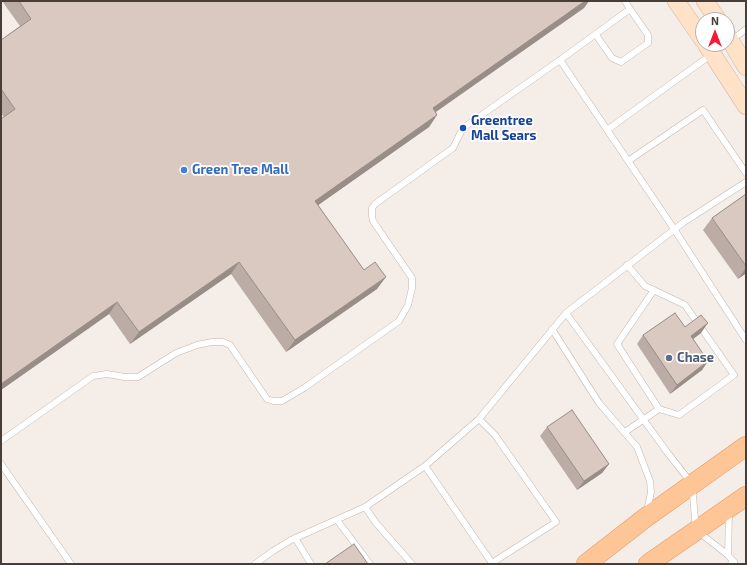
<!DOCTYPE html>
<style>
body{margin:0}
#map{position:relative;width:747px;height:565px;overflow:hidden;background:#f4ede8;font-family:"Exo 2",sans-serif}
canvas{display:block}
.frame{position:absolute;inset:0;border:2px solid #483d37;pointer-events:none}
.north{position:absolute;left:695px;top:12px;width:40px;height:40px;box-sizing:border-box;background:#fff;border:1px solid #b6b1af;border-radius:50%;rotate:0deg;font-size:11px;font-weight:700;line-height:16px;text-align:center;color:#483d37}
.north::after{content:'';display:block;margin:auto;width:14px;height:18px;background:#fa1935;clip-path:polygon(50% 0,100% 100%,50% 72%,0 100%)}
</style>
<div id="map">
<canvas width="747" height="565"></canvas>
<div class="frame"></div>
<div class="north">N</div>
</div>
<script>
const g = document.querySelector('canvas').getContext('2d');
g.lineJoin = 'round';
function toPath(rows) {
  const path = new Path2D();
  for (const r of rows) {
    path.moveTo(r[0], r[1]);
    for (let i = 2; i < r.length; i += 2) path.lineTo(r[i], r[i + 1]);
  }
  return path;
}
function stroke(path, color, width, dash) {
  g.strokeStyle = color;
  g.lineWidth = width;
  g.lineCap = dash ? 'butt' : 'round';
  g.setLineDash(dash || []);
  g.stroke(path);
}
function fill(path, color) {
  g.fillStyle = color;
  g.fill(path, 'evenodd');
}
function drawText(font, color, halo, rows, align = 'center') {
  g.font = font + ' "Exo 2",sans-serif';
  g.lineWidth = 3.5;
  g.setLineDash([]);
  g.textBaseline = 'middle';
  g.strokeStyle = halo;
  g.fillStyle = color;
  for (const [text, x, y, turn = 0] of rows) {
    g.save();
    g.translate(x, y);
    g.rotate((+turn || 0) * Math.PI / 180);
    g.textAlign = isNaN(turn) ? turn : align;
    if (halo) g.strokeText(text, 0, 0);
    g.fillText(text, 0, 0);
    g.restore();
  }
}
const lane = toPath([
 [596,35,612,58,621,62,648,43,648,35,630,9],
 [732,40,746,29],
 [560,60,630,9,625,1],
 [607,130,726,44],
 [628,161,703,110,746,173],
 [654,290,617,344,659,409],
 [566,313,667,452,692,484,696,530,728,555,734,562,731,564],
 [552,329,599,403,637,447,650,481,651,492,647,511],
 [625,432,659,409,679,415,734,375,685,305,645,286,627,265],
 [1,441,93,376,107,374,125,377,138,377,176,353,197,345,212,342,223,342,230,345,267,399,273,401,282,401,304,388,399,321,408,305,412,288,412,278,373,221,372,216,372,208,375,204,453,148,463,128,560,60,674,229,746,340],
 [1,464,71,564],
 [425,466,492,563,556,522,495,435,479,419],
 [365,507,376,523,412,564],
 [337,520,370,564],
 [295,538,311,564],
 [728,555,729,513],
 [255,564,273,551,291,540,365,507,425,466,479,419,566,313,684,222,746,182]
]);
const secondary = toPath([
 [676,1,703,40],
 [705,1,718,20],
 [727,35,746,67],
 [706,44,746,106]
]);
const primary = toPath([
 [586,564,645,518,746,446],
 [648,564,746,496]
]);
stroke(lane, '#c3b6ae', 7);
stroke(secondary, '#d7b69a', 18);
stroke(primary, '#e49c66', 20);
stroke(lane, '#fff', 6);
stroke(secondary, '#ffe2c8', 17);
stroke(primary, '#fec597', 19);
fill(toPath([
 [2,1,589,1,584,8,436,112,437,115,429,127,318,205,377,289,286,352,231,274,130,344,109,314,1,390,1,119,4,117,1,113,1,40,20,26],
 [746,194,746,275,745,274,738,279,703,230,712,218],
 [685,327,701,333,693,339,708,361,702,370,670,394,637,344,643,335],
 [547,427,609,464,602,473,577,490,540,436]
]), '#bbada6');
fill(toPath([
 [585,1,589,1,584,8,424,120,433,108],
 [437,115,429,127,307,213,315,201],
 [239,262,231,274,130,344,139,332],
 [746,268,746,273,745,274,738,279],
 [386,277,377,289,286,352,295,340],
 [117,302,109,314,1,390,1,384],
 [708,323,701,333,685,345,691,336],
 [708,361,702,370,670,394,677,385],
 [609,464,602,473,577,490,584,481]
]), '#988d87');
const building = toPath([
 [19,1,585,1,433,108,437,115,315,201,364,270,375,262,386,277,295,340,239,262,139,332,117,302,1,384,1,119,15,109,1,89,1,40,31,19,19,1],
 [746,194,746,266,712,218,746,194],
 [675,313,685,327,701,315,708,323,691,336,708,361,677,385,643,335,675,313],
 [572,410,609,464,584,481,547,427,572,410],
 [354,544,368,564,325,564,354,544]
]);
fill(building, '#d9c9c1');
stroke(building, '#988d87', 1);
for (const [x, y, r, color] of [
 [463,128,4,"#1a4fb4"],
 [184,170,4,"#3f7fe0"],
 [669,358,4,"#5c6f8a"]
]) {
  const dot = new Path2D();
  dot.arc(x, y, r, 0, 2 * Math.PI);
  g.fillStyle = color;
  g.fill(dot);
  stroke(dot, '#fff', 1.5);
}
drawText('bold 13px', '#164399', '#fff', [
 ["Greentree",471,121],
 ["Mall Sears",471,136]
], 'left');
drawText('bold 13px', '#366cbe', '#fff', [
 ["Green Tree Mall",192,170]
], 'left');
drawText('bold 13px', '#4e5e75', '#fff', [
 ["Chase",677,358]
], 'left');
</script>
